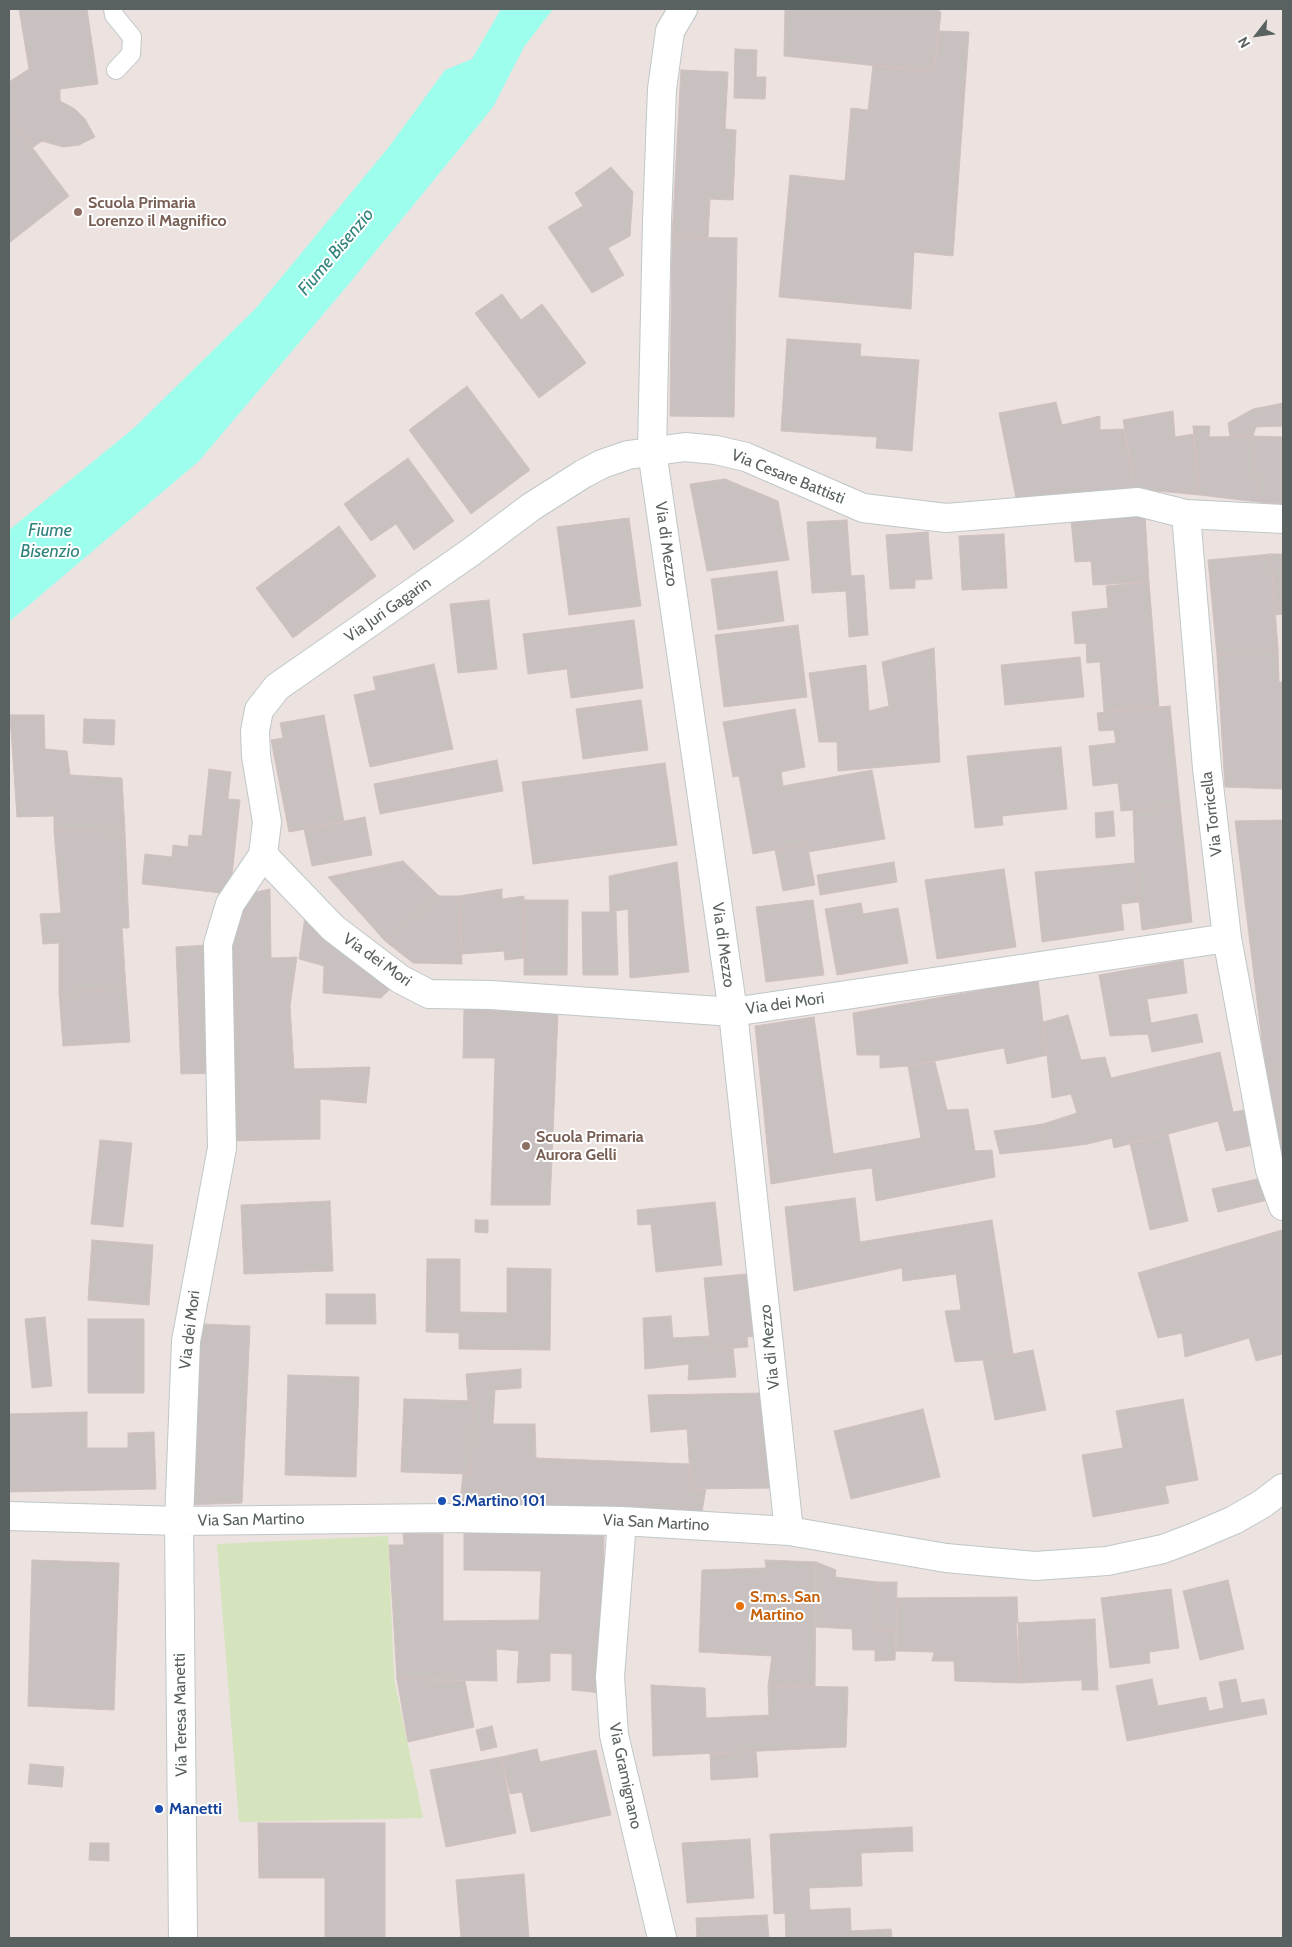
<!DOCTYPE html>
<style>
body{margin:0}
#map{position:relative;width:1292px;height:1947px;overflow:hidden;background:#ece2e0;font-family:Cabin,sans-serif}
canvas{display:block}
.frame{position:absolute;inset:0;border:10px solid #596161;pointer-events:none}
.north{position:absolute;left:1232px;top:10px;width:50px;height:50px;-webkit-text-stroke:4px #fff;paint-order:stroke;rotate:240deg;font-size:14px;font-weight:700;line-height:20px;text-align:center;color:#596161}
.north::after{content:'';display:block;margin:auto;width:18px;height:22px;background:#596161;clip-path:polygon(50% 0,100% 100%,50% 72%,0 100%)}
</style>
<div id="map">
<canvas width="1292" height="1947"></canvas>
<div class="frame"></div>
<div class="north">N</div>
</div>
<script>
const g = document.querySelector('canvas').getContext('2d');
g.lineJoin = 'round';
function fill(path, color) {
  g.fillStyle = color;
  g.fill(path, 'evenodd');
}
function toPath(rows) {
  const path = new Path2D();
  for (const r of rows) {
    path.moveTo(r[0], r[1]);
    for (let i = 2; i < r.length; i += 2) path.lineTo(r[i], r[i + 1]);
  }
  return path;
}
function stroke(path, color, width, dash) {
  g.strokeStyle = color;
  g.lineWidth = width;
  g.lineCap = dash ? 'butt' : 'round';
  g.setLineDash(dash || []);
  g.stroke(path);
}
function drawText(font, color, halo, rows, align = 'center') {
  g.font = font + ' Cabin,sans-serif';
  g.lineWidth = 4;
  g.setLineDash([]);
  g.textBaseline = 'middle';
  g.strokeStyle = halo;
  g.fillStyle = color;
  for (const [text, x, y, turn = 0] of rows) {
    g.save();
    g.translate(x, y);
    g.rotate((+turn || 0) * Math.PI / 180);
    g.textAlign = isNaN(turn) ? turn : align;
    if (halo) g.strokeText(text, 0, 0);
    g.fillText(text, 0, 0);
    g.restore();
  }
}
fill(toPath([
 [388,1536,394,1678,423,1818,239,1822,217,1544]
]), '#d5e4bc');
fill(toPath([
 [501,9,553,9,524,47,493,107,447,164,348,285,199,461,9,622,9,530,134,428,256,308,388,148,445,70,472,59]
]), '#9efeed');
const building = toPath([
 [19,9,87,9,98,84,60,89,60,101,75,109,85,119,95,137,79,145,63,147,42,141,32,148,9,117,9,82,29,69,19,9],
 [785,9,938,9,941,13,934,72,784,56,785,9],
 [938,31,969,32,953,256,914,252,911,309,779,297,790,175,845,181,851,108,868,110,873,65,934,72,938,31],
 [735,49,757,50,756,77,766,77,765,99,734,98,735,49],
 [681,70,728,72,725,129,736,130,733,200,710,199,708,238,672,237,681,70],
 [9,117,69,196,9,243,9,117],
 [611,167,633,192,630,236,608,248,624,275,592,293,548,227,583,206,575,193,611,167],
 [672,237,737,238,734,417,670,416,672,237],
 [502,294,521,320,542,304,586,363,539,398,475,313,502,294],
 [787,339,861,344,860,356,919,360,912,451,876,448,877,437,781,431,787,339],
 [467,386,530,470,471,514,409,430,467,386],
 [1056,402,1062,425,1100,416,1100,430,1124,429,1135,489,1016,498,999,413,1056,402],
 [1283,403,1283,426,1256,427,1253,436,1230,437,1228,423,1253,409,1283,403],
 [1173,411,1175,437,1193,434,1200,495,1135,489,1123,420,1173,411],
 [1193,426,1210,426,1209,437,1253,436,1258,502,1200,495,1193,426],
 [1253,436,1283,437,1283,504,1258,502,1253,436],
 [408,458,454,521,414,550,396,524,371,541,344,504,408,458],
 [725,479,778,501,789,560,707,571,690,484,725,479],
 [1145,514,1149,582,1093,585,1091,561,1075,562,1071,520,1145,514],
 [629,518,641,606,569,615,557,527,629,518],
 [847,520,851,576,864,575,868,635,849,637,846,591,812,593,807,522,847,520],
 [339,526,376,576,293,638,256,588,339,526],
 [928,532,932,579,915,580,915,588,890,589,886,535,928,532],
 [1004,534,1007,588,962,590,959,536,1004,534],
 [1271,554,1283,554,1283,614,1275,615,1271,554],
 [1271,554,1278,649,1217,655,1208,560,1271,554],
 [777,571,784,621,718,630,711,579,777,571],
 [1149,582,1159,707,1104,712,1100,662,1087,663,1086,643,1075,644,1072,612,1108,608,1106,586,1149,582],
 [489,600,497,669,458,673,450,604,489,600],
 [634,620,643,688,571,698,567,669,528,674,523,634,634,620],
 [798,625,807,697,724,707,715,635,798,625],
 [934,648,940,762,838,771,837,742,819,742,809,673,866,665,869,711,889,706,882,662,934,648],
 [1278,649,1279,682,1283,682,1283,789,1225,787,1217,655,1278,649],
 [1080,657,1084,697,1005,705,1001,665,1080,657],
 [434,664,453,749,370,767,354,695,376,690,373,677,434,664],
 [641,700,648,750,583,759,576,709,641,700],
 [1170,706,1180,806,1121,811,1118,783,1093,786,1089,746,1116,743,1114,730,1099,731,1097,713,1170,706],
 [795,709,805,767,781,772,783,786,872,770,885,839,808,852,807,844,753,854,739,776,733,777,723,722,795,709],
 [10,715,44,715,45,749,67,751,70,775,122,778,125,832,54,831,54,816,17,817,10,715],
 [324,715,344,822,289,832,271,740,283,738,280,723,324,715],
 [84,719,115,720,114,745,83,743,84,719],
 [1061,747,1067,809,1002,816,1003,825,975,828,967,756,1061,747],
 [497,760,503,791,380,814,374,784,497,760],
 [665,763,677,845,533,864,522,782,665,763],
 [209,769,231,772,228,799,240,800,230,894,142,884,145,854,172,857,173,845,188,847,189,835,202,836,209,769],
 [1180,806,1192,922,1142,930,1135,863,1133,810,1180,806],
 [1113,811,1115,836,1096,838,1095,813,1113,811],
 [365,817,372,855,312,866,304,829,365,817],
 [1283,820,1283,1071,1266,1074,1235,821,1283,820],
 [54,831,125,832,129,928,122,928,126,988,59,993,59,943,43,944,40,914,61,913,54,831],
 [807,844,815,885,783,891,775,850,807,844],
 [403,861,439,896,385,941,328,877,403,861],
 [677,862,689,972,630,978,628,909,610,912,609,876,677,862],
 [894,862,897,882,820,895,817,875,894,862],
 [1135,863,1139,902,1121,904,1124,930,1042,942,1035,872,1135,863],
 [1004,869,1016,947,937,959,925,880,1004,869],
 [270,889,271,958,297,957,290,1006,294,1069,370,1067,366,1103,320,1099,320,1139,227,1141,227,932,247,894,270,889],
 [502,889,502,899,524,896,524,958,505,960,504,951,462,954,459,896,502,889],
 [439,896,459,896,462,964,413,963,385,941,439,896],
 [524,900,568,900,567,975,524,975,524,900],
 [813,900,824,975,766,982,756,907,813,900],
 [861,903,863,914,898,908,908,963,837,975,825,909,861,903],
 [582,912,616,912,618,975,583,975,582,912],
 [305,916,390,989,381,998,323,993,324,966,299,959,305,916],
 [207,945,213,1073,181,1074,176,947,207,945],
 [1183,960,1187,993,1147,999,1151,1023,1197,1014,1203,1042,1152,1052,1148,1034,1110,1036,1099,975,1183,960],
 [1038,980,1047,1055,1007,1064,1004,1048,908,1066,880,1068,880,1055,857,1055,853,1013,1038,980],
 [126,988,130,1042,63,1046,59,993,126,988],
 [464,1009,558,1012,550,1205,491,1205,495,1058,463,1058,464,1009],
 [1068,1015,1081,1060,1105,1057,1111,1078,1220,1052,1233,1112,1250,1109,1258,1144,1226,1151,1218,1121,1114,1148,1112,1138,1088,1144,1050,1149,1043,1124,1077,1113,1071,1094,1052,1098,1043,1022,1068,1015],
 [814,1017,836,1173,771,1184,755,1026,814,1017],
 [935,1062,947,1110,968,1109,975,1151,992,1150,995,1177,876,1201,872,1168,836,1173,833,1154,921,1138,908,1066,935,1062],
 [1283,1071,1283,1174,1266,1074,1283,1071],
 [1043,1124,1050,1149,1000,1154,994,1131,1043,1124],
 [1168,1134,1188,1221,1150,1230,1130,1143,1168,1134],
 [100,1140,132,1143,123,1227,91,1224,100,1140],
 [1262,1178,1268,1200,1218,1212,1212,1189,1262,1178],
 [855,1198,860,1242,992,1220,1013,1354,983,1360,955,1362,945,1311,961,1310,956,1274,903,1281,902,1268,794,1291,785,1207,855,1198],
 [330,1201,333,1271,244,1274,241,1205,330,1201],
 [715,1202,722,1265,656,1272,651,1224,638,1225,637,1210,715,1202],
 [475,1220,488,1220,488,1233,475,1232,475,1220],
 [1282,1230,1283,1354,1256,1361,1249,1338,1185,1357,1182,1333,1158,1338,1138,1273,1282,1230],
 [92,1240,153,1245,149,1305,88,1300,92,1240],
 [427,1259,460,1259,460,1312,507,1313,507,1268,551,1269,550,1350,459,1349,459,1333,426,1332,427,1259],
 [757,1273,764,1335,747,1337,748,1347,711,1350,704,1278,757,1273],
 [326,1294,375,1294,376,1324,326,1324,326,1294],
 [671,1316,673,1338,710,1336,711,1350,733,1348,736,1377,688,1380,689,1364,645,1369,643,1318,671,1316],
 [45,1317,52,1386,32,1388,25,1319,45,1317],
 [88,1319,144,1319,144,1393,88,1393,88,1319],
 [203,1324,250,1326,242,1503,184,1505,185,1451,203,1324],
 [1033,1350,1046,1410,995,1420,983,1360,1033,1350],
 [521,1369,521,1388,495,1390,493,1424,535,1424,536,1458,690,1464,691,1489,706,1488,702,1512,460,1502,463,1474,471,1474,473,1401,468,1401,466,1374,521,1369],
 [288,1375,359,1377,356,1477,285,1475,288,1375],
 [766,1393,772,1488,691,1489,687,1429,651,1432,648,1395,766,1393],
 [404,1399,473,1401,471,1474,401,1472,404,1399],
 [1183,1399,1198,1480,1165,1486,1169,1503,1093,1517,1082,1455,1123,1448,1116,1411,1183,1399],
 [923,1409,940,1477,851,1499,834,1431,923,1409],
 [87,1412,87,1448,128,1448,128,1433,154,1432,156,1489,9,1492,9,1414,87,1412],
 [464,1531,604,1536,601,1693,572,1690,572,1654,550,1653,550,1681,517,1683,519,1651,496,1649,497,1681,397,1679,389,1545,404,1545,403,1533,443,1534,443,1621,539,1620,541,1571,464,1570,464,1531],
 [32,1560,119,1563,114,1710,28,1706,32,1560],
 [765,1560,816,1562,815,1686,768,1686,772,1656,699,1652,702,1570,766,1568,765,1560],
 [816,1562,836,1570,835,1577,878,1582,877,1630,896,1630,895,1660,875,1661,875,1650,853,1650,852,1629,816,1627,816,1562],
 [1228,1580,1244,1649,1200,1660,1183,1591,1228,1580],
 [878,1582,897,1582,896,1630,877,1630,878,1582],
 [1171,1589,1179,1648,1149,1652,1150,1663,1110,1668,1101,1598,1171,1589],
 [1017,1597,1020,1683,955,1681,954,1661,932,1661,934,1652,896,1651,897,1598,1017,1597],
 [1095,1619,1098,1690,1082,1690,1082,1680,1020,1683,1016,1623,1095,1619],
 [397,1679,465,1681,474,1727,408,1742,397,1679],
 [1152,1679,1158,1706,1206,1697,1209,1711,1224,1708,1219,1682,1236,1679,1241,1703,1264,1699,1267,1714,1127,1741,1116,1686,1152,1679],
 [651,1685,705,1688,706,1718,769,1715,768,1686,848,1687,846,1747,653,1756,651,1685],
 [492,1726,497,1747,481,1751,476,1730,492,1726],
 [537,1749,540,1762,596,1750,611,1815,531,1832,522,1792,510,1794,501,1757,537,1749],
 [756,1751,758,1777,711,1780,710,1754,756,1751],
 [501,1757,516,1833,446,1847,430,1770,501,1757],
 [30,1764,64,1767,62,1787,28,1784,30,1764],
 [258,1823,385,1823,385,1938,325,1938,325,1878,259,1878,258,1823],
 [912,1827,913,1851,861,1853,862,1886,809,1888,810,1910,850,1908,851,1931,891,1929,892,1938,786,1938,785,1913,774,1914,770,1834,912,1827],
 [750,1839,754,1898,687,1903,682,1843,750,1839],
 [90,1843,109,1843,109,1861,89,1860,90,1843],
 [524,1874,529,1938,461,1938,456,1880,524,1874],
 [767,1915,769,1938,697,1938,696,1918,767,1915]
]);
fill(building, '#c9c0c0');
stroke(building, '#d1c0bf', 1);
const lane = toPath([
 [113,9,114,15,132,37,131,54,116,70]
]);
const street = toPath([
 [683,9,670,31,662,89,657,221,652,451,733,1012,789,1531],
 [1186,514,1207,768,1227,938,1270,1170,1283,1206],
 [263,855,333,928,400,979,429,994,491,995,733,1012,1227,938],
 [9,1516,179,1521,447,1518,622,1521,789,1531,946,1558,1035,1566,1107,1561,1163,1549,1192,1538,1234,1520,1262,1504,1283,1488],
 [622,1521,610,1677,614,1735,662,1938],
 [183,1938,179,1521,186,1341,222,1148,218,944,230,904,263,855,267,822,256,756,255,731,259,710,277,687,471,552,531,507,583,474,602,464,628,455,685,447,716,450,746,457,863,508,946,518,1138,502,1186,514,1283,519]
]);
stroke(lane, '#bfc7c7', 20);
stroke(street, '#bfc7c7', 30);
stroke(lane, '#fff', 18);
stroke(street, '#fff', 28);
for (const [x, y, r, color] of [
 [78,212,5,"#8d6e63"],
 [526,1146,5,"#8d6e63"],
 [442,1501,5,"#1a4fb4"],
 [740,1606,5,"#e8710a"],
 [159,1809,5,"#1a4fb4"]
]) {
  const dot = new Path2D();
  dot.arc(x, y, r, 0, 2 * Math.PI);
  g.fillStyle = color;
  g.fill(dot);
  stroke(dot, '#fff', 2);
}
drawText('bold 16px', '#785e54', '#fff', [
 ["Scuola Primaria",88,203],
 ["Lorenzo il Magnifico",88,221],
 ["Scuola Primaria",536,1137],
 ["Aurora Gelli",536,1155]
], 'left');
drawText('16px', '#596161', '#fff', [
 ["Via Cesare Battisti",788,477,22],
 ["Via di Mezzo",666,544,82],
 ["Via Juri Gagarin",388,610,-35],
 ["Via Torricella",1212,814,-97],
 ["Via di Mezzo",723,945,82],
 ["Via dei Mori",377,960,35],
 ["Via dei Mori",785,1004,-8],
 ["Via dei Mori",190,1330,-83],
 ["Via di Mezzo",770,1347,-96],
 ["Via San Martino",251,1520,-1],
 ["Via San Martino",656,1523,3],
 ["Via Teresa Manetti",181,1715,-91],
 ["Via Gramignano",625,1776,78]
]);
drawText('bold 16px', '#164399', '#fff', [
 ["S.Martino 101",452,1501],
 ["Manetti",169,1809]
], 'left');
drawText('bold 16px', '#c56008', '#fff', [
 ["S.m.s. San",750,1597],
 ["Martino",750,1615]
], 'left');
drawText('italic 18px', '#30837c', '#fff', [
 ["Fiume Bisenzio",336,252,-50],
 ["Fiume",50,531],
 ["Bisenzio",50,552]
]);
</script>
